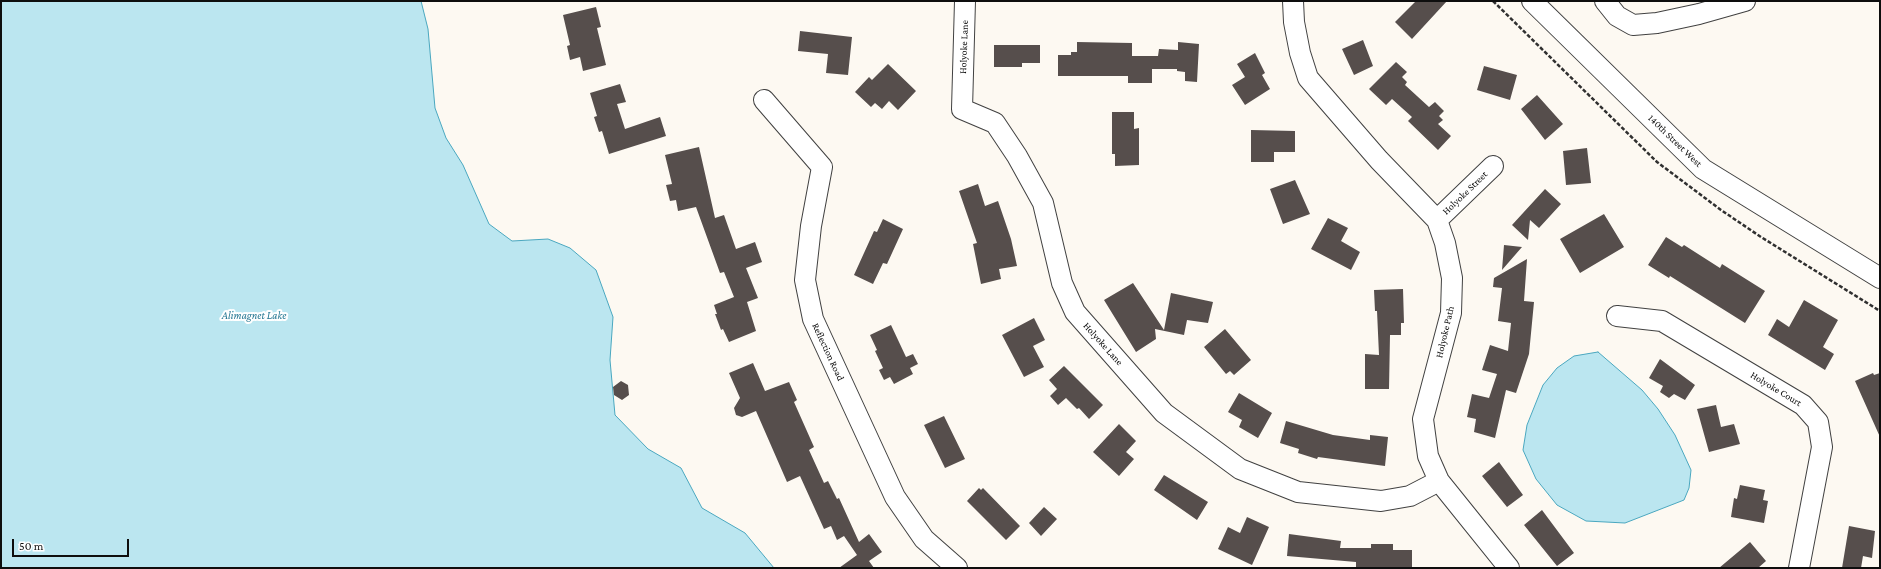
<!DOCTYPE html>
<style>
body{margin:0}
#map{position:relative;width:1881px;height:569px;overflow:hidden;background:#fdf9f2;font-family:"Crimson Pro",serif}
canvas{display:block}
.frame{position:absolute;inset:0;border:2px solid #0e0e0e;pointer-events:none}
.scale{position:absolute;left:12px;top:539px;width:117px;height:18px;box-sizing:border-box;border:2px solid #0e0e0e;border-top:0;padding-left:5px;font-size:12px;line-height:14px;white-space:nowrap;color:#0e0e0e;-webkit-text-stroke:3px #fff;paint-order:stroke}
</style>
<div id="map">
<canvas width="1881" height="569"></canvas>
<div class="frame"></div>
<div class="scale">50 m</div>
</div>
<script>
const g = document.querySelector('canvas').getContext('2d');
g.lineJoin = 'round';
function fill(path, color) {
  g.fillStyle = color;
  g.fill(path, 'evenodd');
}
function toPath(rows) {
  const path = new Path2D();
  for (const r of rows) {
    path.moveTo(r[0], r[1]);
    for (let i = 2; i < r.length; i += 2) path.lineTo(r[i], r[i + 1]);
  }
  return path;
}
function stroke(path, color, width, dash) {
  g.strokeStyle = color;
  g.lineWidth = width;
  g.lineCap = dash ? 'butt' : 'round';
  g.setLineDash(dash || []);
  g.stroke(path);
}
function drawText(font, color, halo, rows, align = 'center') {
  g.font = font + ' "Crimson Pro",serif';
  g.lineWidth = 4;
  g.setLineDash([]);
  g.textBaseline = 'middle';
  g.strokeStyle = halo;
  g.fillStyle = color;
  for (const [text, x, y, turn = 0] of rows) {
    g.save();
    g.translate(x, y);
    g.rotate((+turn || 0) * Math.PI / 180);
    g.textAlign = isNaN(turn) ? turn : align;
    if (halo) g.strokeText(text, 0, 0);
    g.fillText(text, 0, 0);
    g.restore();
  }
}
const water = toPath([
 [1,1,421,1,428,29,435,108,446,138,463,165,489,224,512,241,548,239,570,248,596,270,613,317,610,360,615,415,648,449,681,468,702,508,745,533,774,568,1,568,1,1],
 [1598,352,1642,390,1658,409,1675,435,1691,470,1689,488,1684,500,1625,523,1586,521,1557,505,1536,479,1523,450,1527,425,1543,385,1557,368,1574,356,1598,352]
]);
fill(water, '#bbe6f0');
stroke(water, '#4aa7bf', 1);
fill(toPath([
 [1416,1,1447,1,1412,39,1395,22],
 [596,7,601,27,597,28,606,65,583,71,580,57,570,60,567,46,570,45,563,15],
 [800,31,852,37,848,75,826,73,828,54,798,51],
 [1363,40,1373,66,1354,75,1342,49],
 [1077,42,1132,43,1132,56,1158,56,1159,49,1178,50,1178,42,1199,44,1197,82,1185,81,1185,72,1177,71,1177,69,1152,69,1152,83,1128,83,1128,76,1058,76,1058,55,1071,55,1071,52,1077,52],
 [994,45,1040,45,1040,63,1022,63,1022,67,994,67],
 [1255,53,1265,73,1262,75,1270,89,1245,105,1232,85,1245,77,1237,64],
 [1396,62,1407,72,1402,77,1407,82,1405,85,1429,107,1435,102,1444,111,1439,116,1443,120,1438,124,1451,136,1438,150,1408,121,1412,117,1392,99,1386,105,1369,89],
 [888,64,916,91,898,110,889,101,882,109,875,103,871,107,855,92,869,77,872,80],
 [1484,66,1517,75,1510,100,1477,90],
 [620,84,626,102,617,104,625,129,660,117,666,136,609,154,602,131,599,132,594,117,597,116,590,93],
 [1537,95,1563,124,1545,140,1521,109],
 [1112,112,1134,112,1134,129,1139,128,1139,165,1115,166,1115,154,1112,154],
 [1251,130,1295,131,1295,152,1274,152,1274,162,1251,162],
 [699,147,715,218,724,215,736,249,755,242,762,262,746,268,758,298,747,302,756,331,729,342,723,329,721,330,715,314,717,314,714,305,734,297,724,272,720,273,696,207,678,211,676,200,670,201,666,185,672,184,665,155],
 [1587,148,1591,183,1566,185,1563,151],
 [1295,180,1310,214,1283,224,1270,189],
 [978,184,985,206,998,201,1011,239,1017,266,999,269,1001,279,981,284,973,244,977,243,959,191],
 [1545,189,1561,204,1539,228,1530,220,1528,240,1512,225],
 [1604,214,1624,247,1580,273,1560,239],
 [1328,218,1348,228,1341,241,1360,252,1351,270,1311,249],
 [883,219,903,229,887,264,883,263,873,284,854,275,874,231,877,232],
 [1666,237,1682,247,1684,245,1720,268,1722,264,1765,291,1745,323,1670,276,1669,278,1648,265],
 [1504,245,1522,247,1502,270],
 [1527,259,1524,301,1534,302,1529,354,1516,393,1506,390,1495,438,1474,432,1476,419,1467,417,1472,394,1489,398,1497,374,1482,370,1490,345,1508,351,1511,323,1498,321,1502,288,1493,287,1494,278],
 [1133,283,1164,330,1171,293,1213,302,1208,323,1187,320,1184,335,1155,329,1156,339,1136,352,1104,300],
 [1403,289,1404,323,1401,323,1401,335,1390,335,1389,389,1365,389,1365,354,1379,355,1377,311,1375,311,1374,290],
 [1804,300,1838,320,1823,347,1834,354,1825,370,1768,335,1777,319,1789,327],
 [1034,318,1045,340,1033,346,1044,367,1024,377,1002,335],
 [891,325,906,357,913,354,918,364,910,368,913,374,894,384,890,377,884,380,879,370,883,368,875,351,877,350,870,335],
 [1225,329,1251,360,1234,375,1230,371,1226,374,1204,347],
 [1660,359,1695,385,1685,400,1674,394,1669,398,1660,392,1663,386,1649,378],
 [753,363,765,391,789,382,797,400,794,402,814,447,809,450,824,483,828,481,837,499,839,498,859,542,869,534,882,552,869,561,874,568,839,568,857,555,844,536,837,540,831,526,824,529,800,476,787,482,756,411,742,417,736,415,734,408,740,398,729,373],
 [1064,366,1103,405,1089,419,1079,408,1077,409,1066,398,1058,405,1050,396,1057,389,1049,380],
 [1873,373,1874,375,1880,373,1880,437,1855,381],
 [621,381,628,385,629,395,622,400,614,395,613,387],
 [1239,393,1272,413,1258,438,1239,427,1242,420,1228,412],
 [1716,405,1721,427,1734,424,1740,444,1709,452,1697,409],
 [944,416,965,459,945,468,924,425],
 [1286,421,1333,435,1370,440,1370,435,1388,437,1385,466,1318,457,1317,459,1298,453,1299,449,1280,443],
 [1119,424,1136,441,1126,452,1134,459,1119,476,1093,452],
 [1499,462,1523,495,1507,507,1482,476],
 [1164,475,1208,502,1197,520,1154,490],
 [1740,485,1765,490,1763,500,1768,501,1764,523,1731,517,1734,498,1737,499],
 [979,488,981,490,983,488,1020,526,1006,540,967,501],
 [1044,507,1057,519,1041,536,1029,523],
 [1542,510,1574,553,1557,566,1524,525],
 [1247,517,1269,527,1252,565,1218,549,1228,527,1240,533],
 [1849,526,1875,531,1872,558,1863,556,1861,568,1842,568],
 [1289,534,1341,541,1340,548,1371,548,1371,544,1393,544,1393,550,1412,550,1412,568,1356,568,1356,562,1287,556],
 [1750,542,1766,561,1758,568,1719,568]
]), '#564e4c');
const minor = toPath([
 [965,1,962,109,995,123,1017,156,1043,203,1062,283,1075,312,1164,413,1240,469,1298,492,1381,501,1410,496,1439,481],
 [1293,1,1294,22,1300,53,1308,78,1379,160,1437,220,1445,243,1452,278,1451,313,1423,419,1428,456,1439,481,1509,568],
 [1532,1,1703,169,1880,278],
 [1605,1,1617,16,1633,25,1657,23,1699,14,1745,1],
 [764,100,822,167,811,226,805,280,813,319,895,497,924,539,957,568],
 [1437,220,1493,166],
 [1617,316,1662,321,1803,405,1818,422,1822,447,1799,568]
]);
stroke(minor, '#414141', 22);
stroke(toPath([
 [1493,1,1657,162,1721,210,1761,237,1880,311]
]), '#303030', 2.5, [4, 2]);
stroke(minor, '#fff', 20);
drawText('10px', '#0e0e0e', '#fff', [
 ["Holyoke Lane",964,47,-88],
 ["140th Street West",1675,141,44],
 ["Holyoke Street",1465,193,-44],
 ["Holyoke Path",1445,332,-77],
 ["Holyoke Lane",1103,344,48],
 ["Reflection Road",828,352,65],
 ["Holyoke Court",1776,389,31]
]);
drawText('italic 11px', '#257893', '#fff', [
 ["Alimagnet Lake",254,316]
]);
</script>
